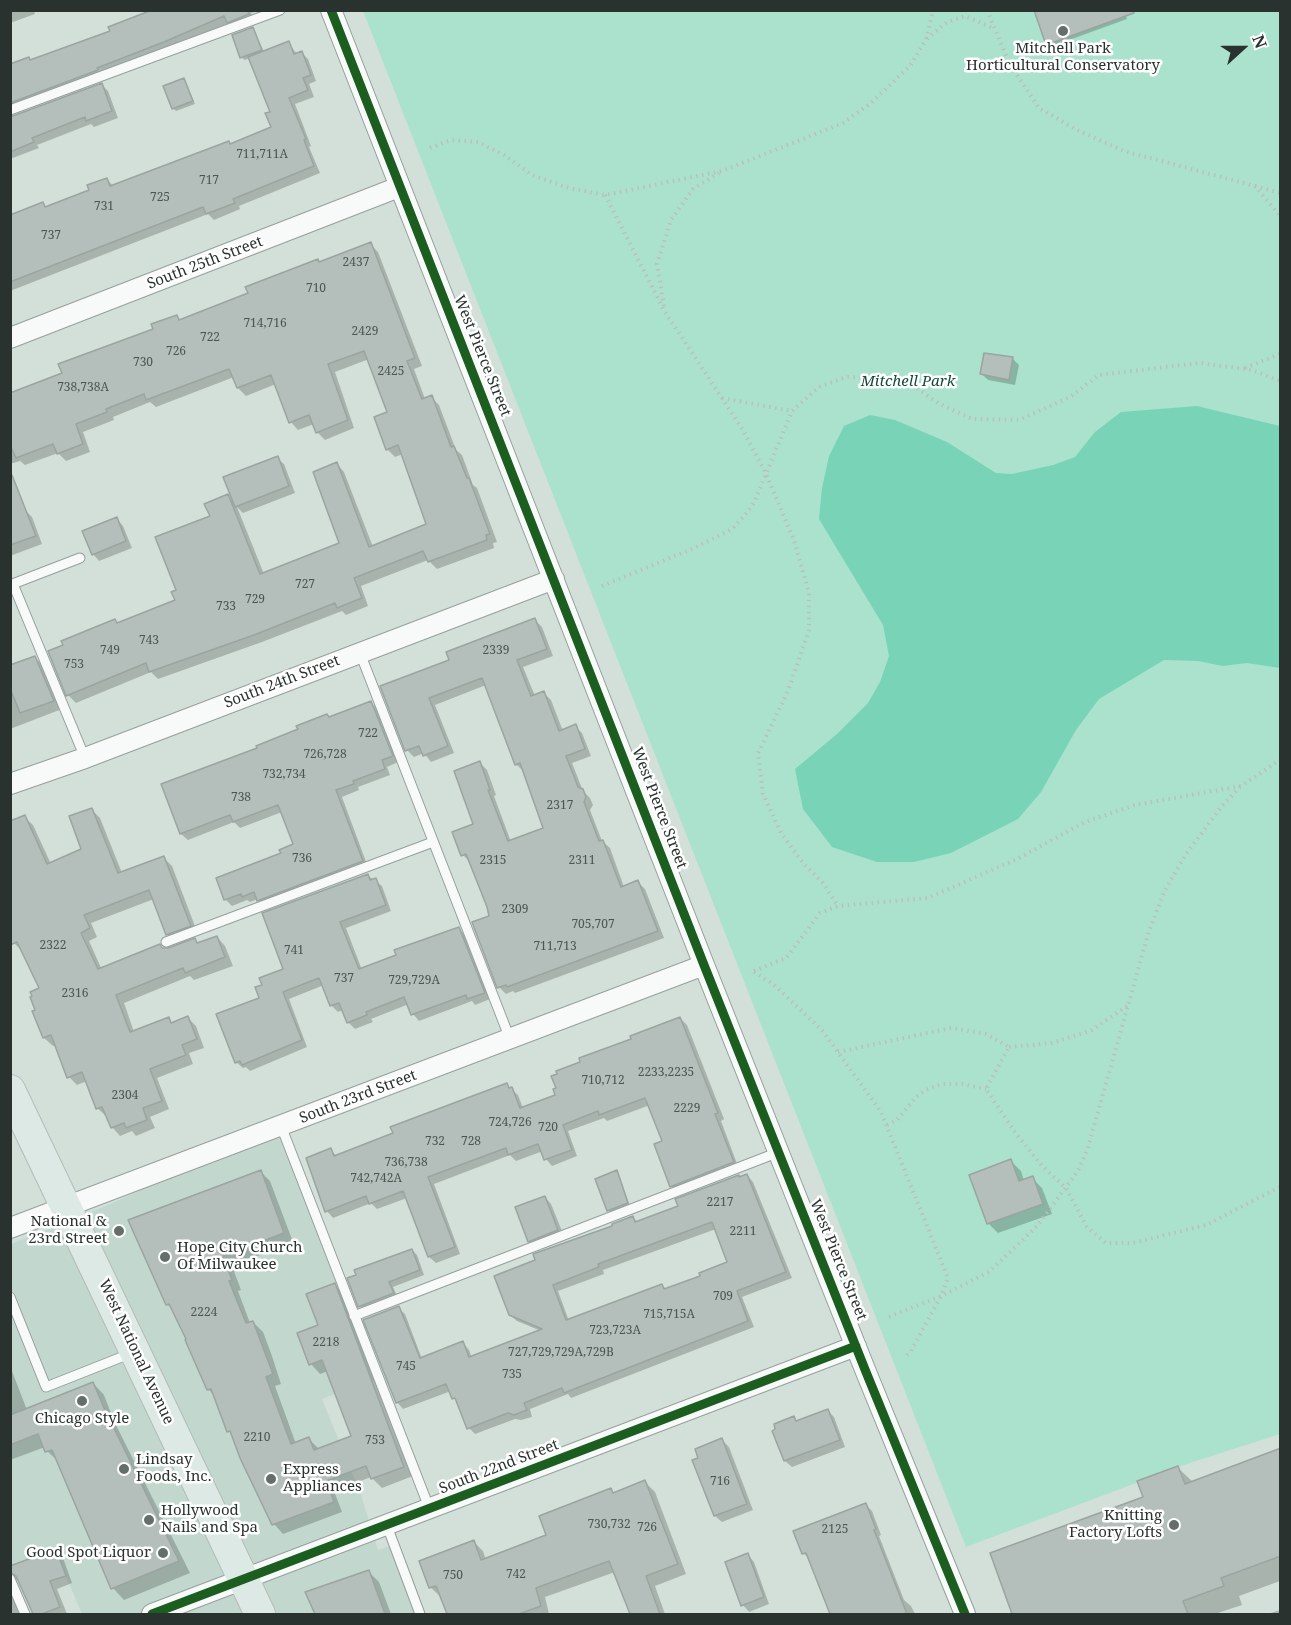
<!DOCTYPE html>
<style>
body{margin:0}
#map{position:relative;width:1291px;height:1625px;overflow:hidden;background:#d3e0da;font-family:"Noto Serif",serif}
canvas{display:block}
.frame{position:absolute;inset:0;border:12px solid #29322e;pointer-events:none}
.north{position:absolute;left:1213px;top:18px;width:60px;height:60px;-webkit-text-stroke:4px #fff;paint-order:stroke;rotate:69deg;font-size:16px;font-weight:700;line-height:24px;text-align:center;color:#29322e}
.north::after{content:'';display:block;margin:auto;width:21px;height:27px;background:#29322e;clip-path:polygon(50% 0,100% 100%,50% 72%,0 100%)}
</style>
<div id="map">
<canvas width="1291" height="1625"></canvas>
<div class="frame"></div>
<div class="north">N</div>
</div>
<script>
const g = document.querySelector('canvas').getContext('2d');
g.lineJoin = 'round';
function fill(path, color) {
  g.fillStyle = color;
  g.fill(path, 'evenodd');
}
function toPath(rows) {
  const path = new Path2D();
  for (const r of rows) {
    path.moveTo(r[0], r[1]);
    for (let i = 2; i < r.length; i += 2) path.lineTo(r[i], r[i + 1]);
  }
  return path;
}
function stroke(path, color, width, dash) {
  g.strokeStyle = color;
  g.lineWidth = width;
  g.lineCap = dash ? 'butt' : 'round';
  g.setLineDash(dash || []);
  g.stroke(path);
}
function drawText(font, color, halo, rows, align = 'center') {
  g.font = font + ' "Noto Serif",serif';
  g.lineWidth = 5;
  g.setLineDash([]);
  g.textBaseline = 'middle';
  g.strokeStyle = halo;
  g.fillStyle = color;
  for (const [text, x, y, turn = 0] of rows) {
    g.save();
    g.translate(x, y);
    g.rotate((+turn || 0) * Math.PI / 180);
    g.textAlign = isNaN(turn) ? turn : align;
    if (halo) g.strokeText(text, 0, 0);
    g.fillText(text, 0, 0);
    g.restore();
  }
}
fill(toPath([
 [281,1126,379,1378,322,1399,361,1495,378,1550,392,1545,420,1614,82,1614,56,1553,11,1567,11,1244,108,1205]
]), '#c2d8cf');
fill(toPath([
 [363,11,1280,11,1280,1434,1184,1465,966,1547]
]), '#abe2ce');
fill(toPath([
 [1197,406,1280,426,1280,668,1247,663,1223,666,1198,661,1164,660,1099,699,1076,730,1041,792,1018,819,951,853,914,862,877,862,832,847,803,809,795,769,837,734,868,703,880,682,889,656,883,625,819,519,822,488,829,456,844,426,870,415,895,420,947,442,996,473,1012,474,1053,465,1075,457,1095,432,1121,412]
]), '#79d4b7');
fill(toPath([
 [10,10,34,10,35,14,10,23],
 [156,10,258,11,251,13,254,21,235,28,229,23,10,114,10,66,31,61,112,32],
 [1124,10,1127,19,1050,47,1047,44],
 [253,29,264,52,288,43,297,54,301,52,308,59,316,81,309,84,314,97,295,104,311,146,309,147,320,173,239,206,240,209,214,220,208,214,10,291,10,217,43,204,47,208,91,191,107,179,113,186,231,145,273,128,272,112,250,58,245,60,242,58,234,36],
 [184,79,195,104,176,111,173,108],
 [102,85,108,91,118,118,94,127,91,124,37,145,39,148,10,159,10,118],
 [370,244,378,252,422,366,414,369,425,399,431,397,439,405,456,450,462,455,473,485,477,488,497,542,493,543,494,548,437,569,428,560,361,586,368,606,346,615,342,611,262,642,158,679,151,672,76,703,68,695,118,624,176,601,177,591,212,517,228,496,235,503,277,458,284,464,295,493,243,513,237,507,264,574,341,544,337,464,344,472,373,547,428,525,403,454,395,457,387,449,389,413,369,359,335,372,354,428,325,440,317,432,314,424,298,430,291,422,276,384,246,396,238,388,234,377,156,407,150,402,113,417,114,420,83,432,90,452,66,461,58,453,25,465,20,461,10,464,10,394,64,374,155,329,176,317,180,321],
 [1012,358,1019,365,1015,385,988,380,981,373],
 [24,509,32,517,42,544,10,556,10,514],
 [117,519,123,526,132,548,99,561,93,554],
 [535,620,542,627,553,656,523,667,535,696,544,693,551,700,563,731,575,726,582,733,591,756,572,763,583,791,590,798,593,805,590,810,602,841,610,848,624,887,638,882,645,889,664,938,515,993,513,991,506,994,499,987,491,917,470,862,463,855,475,824,480,763,487,770,496,795,494,796,511,842,545,829,524,772,517,765,486,685,435,705,454,753,431,762,424,753,414,757,407,750,382,687,451,661],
 [35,658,44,666,62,709,10,729,10,667],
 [371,703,378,709,398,762,387,767,390,775,358,787,359,790,342,797,368,867,265,906,258,899,250,902,247,900,232,906,225,899,295,845,282,812,240,828,234,822,188,840,181,834,163,785],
 [92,810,100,818,122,873,163,857,172,866,198,934,176,942,168,934,154,899,91,923,97,937,89,941,102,970,162,949,168,950,195,940,199,944,217,937,225,946,233,966,194,980,190,976,124,1003,134,1032,168,1019,173,1024,188,1018,196,1026,204,1048,189,1053,193,1064,157,1078,169,1109,150,1117,155,1128,136,1136,132,1131,120,1136,112,1127,108,1116,106,1116,97,1108,87,1081,77,1085,69,1077,56,1045,53,1046,44,1038,34,1012,37,1011,41,989,23,952,14,943,24,817,33,825,51,864,83,849],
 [367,875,382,886,391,911,346,928,362,970,459,929,465,935,490,999,475,1005,472,1001,419,1021,413,1014,409,1004,371,1019,373,1022,355,1029,348,1022,343,1010,338,1012,331,1005,324,985,289,999,307,1047,250,1071,246,1067,243,1068,236,1062,261,999],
 [680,1018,687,1025,724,1119,721,1121,739,1169,678,1192,671,1186,664,1142,650,1105,607,1121,604,1118,568,1131,577,1156,552,1166,546,1159,543,1151,516,1161,510,1155,434,1184,460,1254,436,1263,429,1257,407,1198,377,1209,371,1203,333,1218,327,1211,330,1150,337,1156,395,1134,506,1085,518,1095,523,1108,557,1096,633,1039],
 [1011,1161,1021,1171,1024,1181,1032,1178,1042,1188,1052,1214,998,1233,988,1223],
 [260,1171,270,1181,293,1242,232,1266,241,1290,238,1291,250,1323,253,1322,263,1332,272,1356,281,1384,275,1386,296,1444,309,1439,319,1449,353,1437,328,1371,320,1374,311,1364,320,1326,334,1285,344,1294,413,1476,382,1488,371,1477,334,1491,342,1512,283,1534,274,1524,233,1436,229,1431,215,1396,209,1390,173,1310,167,1304],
 [616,1172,619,1175,630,1206,611,1213,608,1210],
 [747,1175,753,1182,792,1278,742,1297,754,1327,571,1398,568,1394,530,1409,532,1417,521,1420,515,1419,475,1434,469,1428,459,1404,454,1398,451,1391,403,1409,397,1402,398,1308,405,1314,422,1359,463,1343,469,1350,472,1358,541,1331,517,1321,510,1315,614,1227,633,1217,638,1223,680,1207],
 [716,1229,729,1262,702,1277,666,1289,662,1285,569,1321,558,1291,604,1274,603,1270],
 [545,1197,551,1204,564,1236,536,1247,529,1241],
 [412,1250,417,1255,424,1275,393,1287,398,1298,365,1311,360,1306],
 [10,1366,27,1410,93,1383,104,1395,114,1421,190,1573,124,1600,113,1588,59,1462,47,1451,45,1447,10,1460],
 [828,1411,834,1417,845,1447,792,1467,785,1461,794,1418,798,1422],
 [722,1440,729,1447,753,1510,722,1522,715,1516,694,1461,700,1459],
 [1280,1450,1280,1581,1239,1596,1242,1605,1215,1614,1014,1614,992,1554,1145,1498,1178,1468,1193,1482],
 [645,1482,655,1492,686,1574,655,1586,665,1614,632,1614,615,1572,545,1597,549,1614,448,1614,441,1597,430,1587,473,1541,483,1551,486,1560,548,1536,610,1489,615,1494],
 [866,1505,872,1511,881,1535,879,1536,904,1600,911,1606,915,1614,832,1614,810,1559,803,1553],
 [55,1551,63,1558,72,1583,57,1589,67,1614,35,1614,19,1580,16,1580,11,1583,21,1614,10,1614,10,1567],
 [748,1555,754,1562,769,1604,749,1612,743,1605],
 [369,1572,379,1582,391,1614,317,1614,307,1593],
 [1280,1610,1280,1614,1268,1614]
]), '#0003');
const building = toPath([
 [152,10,247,10,249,14,227,23,224,16,164,42,97,68,98,70,10,103,10,64,29,57,30,60,110,31,108,27,152,10],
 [1034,10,1134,10,1134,13,1046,45,1034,10],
 [253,27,262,50,240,58,232,35,253,27],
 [289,41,294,54,302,51,311,75,303,78,308,90,289,98,306,139,304,140,314,166,233,199,235,203,206,214,203,207,10,282,10,215,43,202,45,207,89,190,87,185,107,178,110,186,229,141,230,144,271,127,265,113,270,112,248,57,289,41],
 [184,78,193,101,172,109,163,86,184,78],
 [102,83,112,111,86,121,85,117,32,138,34,142,10,152,10,117,102,83],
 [371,242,415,358,407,361,422,399,432,395,451,447,454,446,467,478,469,478,490,534,486,535,487,540,428,562,423,551,354,578,362,598,337,608,335,603,254,635,149,672,146,663,66,696,48,651,63,645,61,641,115,619,117,623,175,600,171,592,176,590,155,537,210,516,204,504,228,494,260,574,339,543,313,472,337,462,369,547,426,524,398,445,386,450,374,417,387,412,364,351,328,364,348,420,316,433,309,415,289,423,271,375,237,388,229,369,146,400,144,394,106,409,107,412,76,424,83,444,57,454,53,444,16,458,10,445,10,393,62,373,58,364,153,329,151,324,177,315,179,320,248,293,245,287,318,259,319,262,371,242],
 [984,353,1013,357,1009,380,980,374,984,353],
 [278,456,289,486,235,507,223,477,278,456],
 [10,475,12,475,36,536,10,545,10,475],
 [117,517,126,541,92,555,82,531,117,517],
 [535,618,547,649,517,660,531,696,544,691,559,731,576,724,585,749,566,756,578,787,583,789,586,797,584,802,599,841,603,840,621,887,638,880,658,931,507,987,506,985,497,988,472,922,489,916,487,907,466,854,461,856,452,832,473,824,454,771,480,761,490,790,488,790,508,841,543,828,520,763,515,765,482,678,429,698,448,746,423,756,419,746,405,751,380,686,449,660,446,652,535,618],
 [35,656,54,701,20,713,10,688,10,665,35,656],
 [371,701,393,756,382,760,385,769,353,781,354,784,336,790,363,861,257,901,254,892,242,897,241,894,224,900,216,878,281,853,279,850,293,844,278,805,233,822,230,815,180,834,161,784,257,748,256,746,298,729,296,726,327,714,329,717,371,701],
 [92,808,118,873,164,856,191,926,166,935,149,890,84,915,90,928,81,933,98,969,160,944,162,948,168,948,195,938,197,943,217,936,225,957,185,973,183,968,116,995,130,1032,169,1017,171,1023,188,1016,197,1039,182,1045,186,1055,150,1069,162,1101,143,1108,147,1120,126,1128,124,1123,111,1128,102,1107,96,1109,82,1072,67,1078,51,1035,43,1038,32,1011,35,1010,30,997,32,996,30,992,39,988,17,942,10,945,10,821,25,815,47,864,81,849,69,816,92,808],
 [368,874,370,880,376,878,386,905,340,922,359,969,396,955,394,950,459,927,485,993,467,999,466,995,411,1015,404,997,366,1012,367,1015,347,1023,339,1003,330,1006,319,978,283,992,302,1040,242,1065,240,1061,235,1063,216,1014,259,998,255,987,262,985,259,978,283,969,262,913,368,874],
 [680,1017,718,1113,715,1114,734,1162,670,1187,654,1144,662,1141,645,1098,599,1115,598,1111,563,1125,572,1150,544,1160,538,1144,508,1155,506,1148,428,1177,455,1247,428,1257,403,1191,369,1204,366,1196,325,1212,306,1158,331,1148,334,1156,393,1133,390,1127,507,1083,509,1088,512,1087,520,1108,555,1095,553,1089,556,1088,551,1076,557,1074,556,1071,580,1062,579,1058,631,1039,630,1036,680,1017],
 [1011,1159,1019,1181,1033,1176,1043,1204,987,1224,969,1175,1011,1159],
 [261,1170,284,1233,223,1256,232,1280,229,1281,246,1323,253,1321,262,1345,273,1374,266,1377,291,1444,309,1437,314,1450,351,1436,322,1360,309,1365,297,1333,318,1325,306,1294,335,1283,404,1467,371,1479,366,1466,326,1481,334,1502,272,1525,240,1458,230,1431,227,1432,211,1389,207,1390,185,1340,186,1339,169,1304,166,1305,128,1220,261,1170],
 [617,1170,628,1203,607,1211,595,1179,617,1170],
 [747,1174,786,1272,737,1291,748,1321,564,1393,562,1388,524,1403,527,1410,514,1415,508,1413,467,1429,455,1398,452,1399,446,1384,396,1403,363,1320,399,1306,420,1358,463,1341,469,1357,542,1329,509,1315,494,1276,535,1260,533,1254,612,1226,612,1224,633,1216,635,1222,678,1206,675,1199,739,1175,739,1177,747,1174],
 [712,1222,727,1262,699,1273,700,1276,664,1289,662,1284,566,1320,553,1285,599,1267,598,1264,712,1222],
 [545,1196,558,1230,528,1242,515,1207,545,1196],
 [412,1249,420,1270,389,1282,394,1293,358,1307,347,1278,356,1275,354,1270,412,1249],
 [93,1382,104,1408,179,1561,111,1589,52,1450,45,1452,38,1434,10,1445,10,1415,93,1382],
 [828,1409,840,1440,784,1461,772,1431,775,1429,774,1424,794,1416,796,1421,828,1409],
 [722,1438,747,1504,714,1516,692,1460,698,1458,695,1449,722,1438],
 [1281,1448,1281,1556,1221,1578,1224,1586,1183,1601,1188,1614,1012,1614,990,1553,1143,1497,1137,1481,1178,1466,1185,1484,1281,1448],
 [645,1480,678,1564,646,1576,660,1614,630,1614,609,1561,536,1588,541,1606,519,1614,447,1614,436,1586,429,1588,419,1561,474,1540,481,1560,546,1535,539,1516,611,1488,613,1493,645,1480],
 [866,1503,876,1529,874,1530,907,1614,830,1614,806,1553,802,1554,793,1531,866,1503],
 [56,1549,66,1576,50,1581,60,1607,42,1614,33,1614,16,1576,10,1572,10,1566,56,1549],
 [748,1553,764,1597,741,1606,725,1562,748,1553],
 [369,1570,385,1614,315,1614,305,1592,369,1570]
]);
fill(building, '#b4beba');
stroke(building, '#9aa4a0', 1.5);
const service = toPath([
 [10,110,280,10],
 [13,584,85,758],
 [10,585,80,558],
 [360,653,510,1039],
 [166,942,433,842],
 [281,1126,430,1510],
 [10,1297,46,1387,132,1353],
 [354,1316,779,1152],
 [387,1526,420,1614],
 [10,1579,25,1614]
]);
const minor = toPath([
 [331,10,704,965,866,1372,965,1614],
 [10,338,399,187],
 [10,784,85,758,554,579],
 [10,1228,704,965],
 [152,1614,856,1346]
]);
const primary = toPath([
 [10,1090,260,1614]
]);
stroke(service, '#959f9b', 11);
stroke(minor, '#959f9b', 22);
stroke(primary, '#b5bcb8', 32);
stroke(toPath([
 [987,10,1009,63,1039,108,1077,130,1124,151,1255,186,1280,216],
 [927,39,947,22,965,16,993,28],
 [430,148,451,140,478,142,504,155,532,175,569,188,605,195,722,171,843,123,871,103,910,66,926,40,933,10],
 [1255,186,1280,193],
 [605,195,665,312,743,430,766,474,794,540,809,593,809,630,788,691,758,753,763,794,781,833,803,863,823,883,838,906],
 [664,306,657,264,671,220,693,189,719,173],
 [1245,368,1280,354],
 [722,398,792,411],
 [602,586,694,548,732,529,745,515,754,503,792,411,819,387,846,377,880,377,908,382,938,403,972,419,1019,420,1070,397,1099,375,1199,363,1252,370,1280,381],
 [754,971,786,958,820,913,838,906,928,898,1019,858,1085,822,1135,805,1241,786,1280,760],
 [754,972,773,984,822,1030,881,1112,948,1278,941,1296,911,1351,905,1357],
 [1009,1047,1052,1043,1092,1030,1130,1004],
 [838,1052,951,1028,986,1034,1009,1047,986,1089,1014,1131,1043,1167,1066,1188,1087,1227,1106,1243,1133,1243,1206,1225,1280,1187],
 [887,1125,897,1120,916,1097,926,1090,941,1084,963,1084,986,1089],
 [889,1317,941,1296,989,1272,1037,1226,1078,1171,1087,1151,1149,931,1165,890,1186,854,1222,806,1241,786]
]), '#bac0be', 4, [1.5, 4.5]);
stroke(service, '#f8faf9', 9);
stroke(minor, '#f8faf9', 20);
stroke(primary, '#dce9e5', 30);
stroke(toPath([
 [331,10,704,965,866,1372,965,1614],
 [152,1614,856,1346]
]), '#1b5e20', 9);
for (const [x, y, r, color] of [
 [1063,31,6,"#646f6a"],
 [119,1231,6,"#646f6a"],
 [165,1257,6,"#646f6a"],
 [82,1401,6,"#646f6a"],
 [124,1469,6,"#646f6a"],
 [271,1479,6,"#646f6a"],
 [149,1520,6,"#646f6a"],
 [1174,1525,6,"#646f6a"],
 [163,1553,6,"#646f6a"]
]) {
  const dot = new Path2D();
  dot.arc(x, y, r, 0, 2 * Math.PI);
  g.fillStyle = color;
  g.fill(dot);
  stroke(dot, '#fff', 2);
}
drawText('12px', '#4c5551', null, [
 ["711,711A",262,155],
 ["717",209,181],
 ["725",160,198],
 ["731",104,207],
 ["737",51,236],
 ["2437",356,263],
 ["710",316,289],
 ["714,716",265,324],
 ["2429",365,332],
 ["722",210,338],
 ["726",176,352],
 ["730",143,363],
 ["2425",391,372],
 ["738,738A",83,388],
 ["727",305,585],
 ["729",255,600],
 ["733",226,607],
 ["743",149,641],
 ["749",110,651],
 ["2339",496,651],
 ["753",74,665],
 ["722",368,734],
 ["726,728",325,755],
 ["732,734",284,775],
 ["738",241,798],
 ["2317",560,806],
 ["736",302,859],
 ["2315",493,861],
 ["2311",582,861],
 ["2309",515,910],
 ["705,707",593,925],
 ["2322",53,946],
 ["711,713",555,947],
 ["741",294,951],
 ["737",344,979],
 ["729,729A",414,981],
 ["2316",75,994],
 ["2233,2235",666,1073],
 ["710,712",603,1081],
 ["2304",125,1096],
 ["2229",687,1109],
 ["724,726",510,1123],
 ["720",548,1128],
 ["732",435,1142],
 ["728",471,1142],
 ["736,738",406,1163],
 ["742,742A",376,1179],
 ["2217",720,1203],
 ["2211",743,1232],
 ["709",723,1297],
 ["2224",204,1313],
 ["715,715A",669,1315],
 ["723,723A",615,1331],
 ["2218",326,1343],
 ["727,729,729A,729B",561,1353],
 ["745",406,1367],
 ["735",512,1375],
 ["2210",257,1438],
 ["753",375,1441],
 ["716",720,1482],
 ["730,732",609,1525],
 ["726",647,1528],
 ["2125",835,1530],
 ["742",516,1575],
 ["750",453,1576]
]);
drawText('15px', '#29322e', '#fff', [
 ["Mitchell Park",1063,49,"center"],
 ["Horticultural Conservatory",1063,66,"center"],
 ["National &",107,1222,"right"],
 ["23rd Street",107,1239,"right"],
 ["Hope City Church",177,1248],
 ["Of Milwaukee",177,1265],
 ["Chicago Style",82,1419,"center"],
 ["Lindsay",136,1460],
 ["Foods, Inc.",136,1477],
 ["Express",283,1470],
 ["Appliances",283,1487],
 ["Hollywood",161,1511],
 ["Nails and Spa",161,1528],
 ["Knitting",1162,1516,"right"],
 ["Factory Lofts",1162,1533,"right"],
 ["Good Spot Liquor",151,1553,"right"]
], 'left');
drawText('15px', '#29322e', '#fff', [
 ["South 25th Street",205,263,-21],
 ["West Pierce Street",482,356,68],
 ["South 24th Street",282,682,-21],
 ["West Pierce Street",659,808,69],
 ["South 23rd Street",358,1097,-21],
 ["West Pierce Street",838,1260,68],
 ["West National Avenue",136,1352,65],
 ["South 22nd Street",499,1467,-21]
]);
drawText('italic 15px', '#144939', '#fff', [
 ["Mitchell Park",908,382]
]);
</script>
